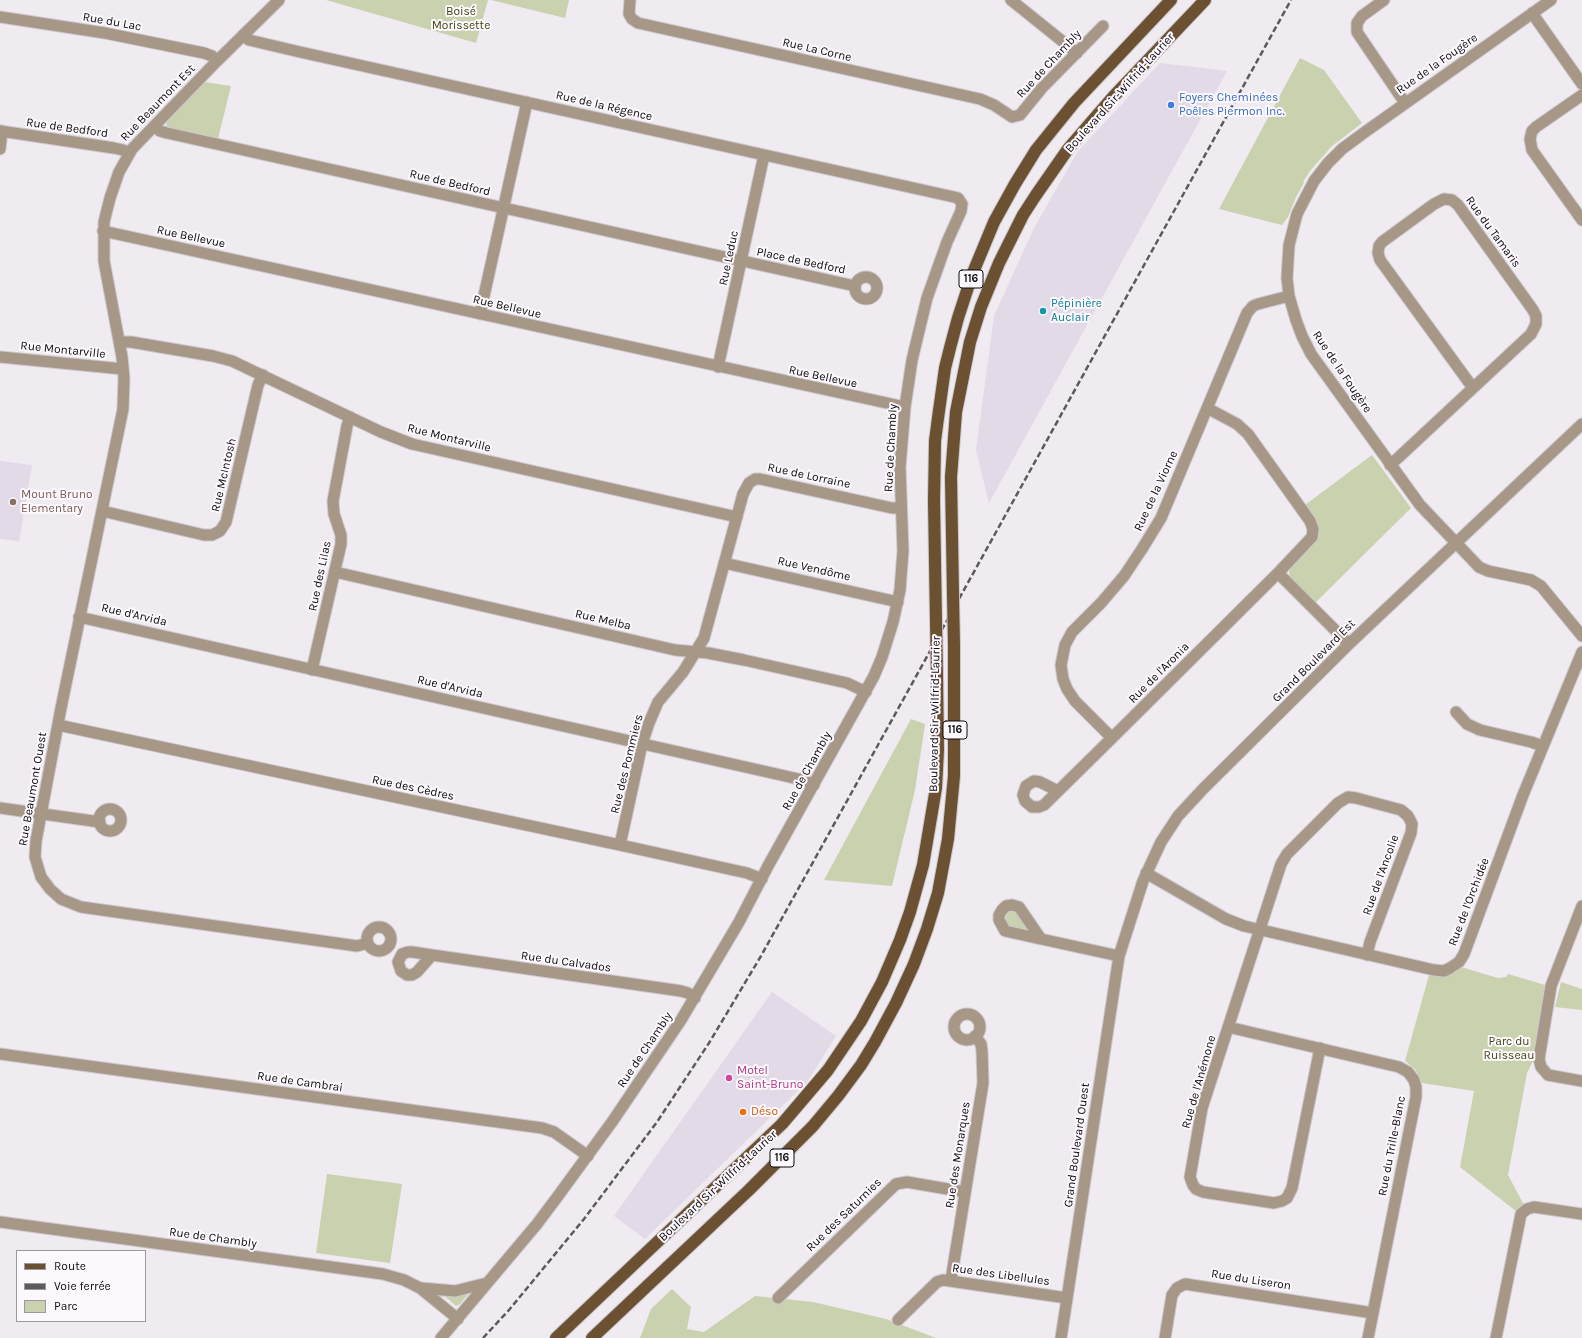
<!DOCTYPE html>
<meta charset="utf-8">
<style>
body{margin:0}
#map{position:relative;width:1582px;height:1338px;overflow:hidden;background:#efebf1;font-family:Karla,sans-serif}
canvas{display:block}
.legend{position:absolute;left:16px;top:1250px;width:130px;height:72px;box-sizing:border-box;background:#fcf8fe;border:1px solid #9c999e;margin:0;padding:5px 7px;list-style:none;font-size:12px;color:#0d0b0d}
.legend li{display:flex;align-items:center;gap:8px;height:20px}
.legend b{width:20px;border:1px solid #9c999e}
</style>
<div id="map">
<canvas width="1582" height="1338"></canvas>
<ul class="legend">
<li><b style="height:5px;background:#6b5131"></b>Route</li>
<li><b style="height:5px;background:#5d5a5e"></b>Voie ferrée</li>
<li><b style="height:11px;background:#cad1af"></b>Parc</li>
</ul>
</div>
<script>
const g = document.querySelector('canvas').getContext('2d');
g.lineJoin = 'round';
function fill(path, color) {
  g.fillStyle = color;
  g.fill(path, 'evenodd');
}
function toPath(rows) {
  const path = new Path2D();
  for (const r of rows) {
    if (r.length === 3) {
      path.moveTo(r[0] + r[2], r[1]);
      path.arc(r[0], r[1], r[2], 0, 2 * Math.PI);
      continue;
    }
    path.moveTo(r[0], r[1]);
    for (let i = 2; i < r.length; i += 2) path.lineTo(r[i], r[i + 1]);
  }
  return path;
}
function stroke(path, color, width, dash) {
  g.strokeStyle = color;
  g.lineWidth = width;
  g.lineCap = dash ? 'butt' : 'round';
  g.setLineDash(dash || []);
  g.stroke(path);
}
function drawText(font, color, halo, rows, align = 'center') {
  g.font = font + ' Karla,sans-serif';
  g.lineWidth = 4;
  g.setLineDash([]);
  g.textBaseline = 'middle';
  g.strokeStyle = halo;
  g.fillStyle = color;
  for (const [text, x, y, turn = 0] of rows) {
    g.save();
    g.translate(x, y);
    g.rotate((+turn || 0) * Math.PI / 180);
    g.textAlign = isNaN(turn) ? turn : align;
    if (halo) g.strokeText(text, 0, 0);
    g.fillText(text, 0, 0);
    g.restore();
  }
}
fill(toPath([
 [1160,63,1227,71,989,503,976,450,994,316,1034,228,1078,151],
 [0,461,32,465,19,541,0,539],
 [772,992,836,1036,807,1082,645,1239,614,1216]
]), '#e2dae6');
fill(toPath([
 [326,0,488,0,476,43],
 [491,0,569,0,565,18],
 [1300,58,1324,70,1362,123,1332,146,1310,171,1303,182,1304,183,1296,197,1288,217,1282,225,1219,209],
 [205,82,231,86,218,139,167,127,166,124,167,121],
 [1372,455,1411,508,1315,603,1290,578,1289,573,1290,568,1316,542,1318,536,1317,524,1305,505],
 [911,719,925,724,915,790,892,886,824,880],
 [1012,911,1017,912,1030,931,1029,933,1009,927,1006,921,1006,917,1007,913],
 [1461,967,1498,978,1506,977,1508,974,1545,985,1534,1059,1527,1073,1508,1175,1524,1205,1517,1212,1460,1167,1474,1091,1422,1083,1415,1069,1405,1061,1429,975,1455,973],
 [1561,982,1582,989,1582,1010,1555,1007],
 [327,1174,402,1184,390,1263,316,1253],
 [672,1289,691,1307,687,1329,704,1332,755,1296,813,1302,886,1319,936,1338,640,1338,651,1309],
 [441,1293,469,1293,460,1304,456,1306]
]), '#cad1af');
const minor = toPath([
 [279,0,217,61,132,149,119,172,110,198,104,222,104,261,122,357,124,378,123,409,61,708,36,841,35,857,41,877,50,889,61,899,81,907,357,946,368,943],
 [630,0,629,14,632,19,638,23,980,99,994,105,1012,117,1020,115,1042,88,1103,26],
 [1011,0,1077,53],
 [1384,0,1362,16,1357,23,1357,32,1405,103],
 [1551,0,1365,132,1342,149,1328,163,1314,181,1297,214,1289,245,1287,278,1289,296,1296,320,1302,336,1311,354,1420,505,1479,567,1488,571,1531,580,1541,586,1582,636],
 [1532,13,1582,84],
 [0,17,105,33,204,53,212,56,217,61],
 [243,35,249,40,300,52,954,197,958,198,962,204,961,211,947,242,927,298,912,360,905,407,900,467,903,551,900,590,893,622,882,657,874,676,768,866,739,922,681,1020,612,1122,558,1196,537,1224,441,1338],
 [1582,95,1536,127,1532,131,1530,139,1532,150,1582,220],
 [154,126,160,131,167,133,855,286],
 [0,131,114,148,123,150,129,153],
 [0,149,2,131],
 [103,231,905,407],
 [866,288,11],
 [480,314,527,102],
 [120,342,131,342,213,356,232,361,381,432,412,444,737,517],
 [0,357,123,369],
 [718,367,764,155],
 [1390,465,1399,457,1531,334,1536,324,1536,316,1533,310,1458,205,1452,200,1444,199,1434,204,1382,242,1379,246,1378,253,1380,260,1473,388],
 [102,511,204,535,212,535,220,531,226,522,258,385,263,375],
 [724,563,898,602],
 [335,572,675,650,708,653,744,660,847,683,866,692],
 [1278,573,1349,644],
 [79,617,803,780,814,785],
 [312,670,341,544,341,535,334,514,333,501,347,426,350,417],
 [1456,712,1467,724,1480,730,1531,742,1543,746],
 [58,725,620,845,747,873,762,879],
 [1112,738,1075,701,1067,689,1063,679,1061,665,1065,645,1072,632,1101,603,1124,576,1142,549,1161,518,1247,313,1253,306,1258,304,1289,296],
 [1058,791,1040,782,1034,781,1026,786,1023,795,1025,801,1032,807,1039,807,1044,805,1112,738,1278,573,1312,537,1313,529,1310,521,1248,434,1237,424,1207,408],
 [0,808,100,822],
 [110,820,11],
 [620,845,642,744,649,723,658,702,683,672,704,638,743,494,749,483,755,479,760,479,892,508,901,508],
 [1146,873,1226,919,1244,926,1434,970,1444,971,1450,968,1459,962,1464,954,1523,795,1582,652],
 [1582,906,1551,986,1539,1059,1541,1067,1548,1075,1582,1081],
 [379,939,12],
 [1041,939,1019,907,1012,905,1006,906,1002,910,999,915,999,920,1005,931,1041,939,1119,956],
 [408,952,412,952,432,955,417,972,412,975,407,975,401,971,398,962,402,954,408,952],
 [432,955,681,991,688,993,695,998],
 [967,1027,13],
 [1228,1027,1399,1067,1408,1072,1414,1080,1416,1087,1416,1097,1368,1338],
 [1320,1048,1292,1188,1287,1198,1282,1201,1274,1203,1203,1192,1196,1189,1193,1185,1190,1177,1202,1108,1281,864,1287,854,1338,803,1348,797,1356,798,1401,810,1408,816,1412,824,1411,833,1370,942,1367,955],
 [0,1054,542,1128,554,1132,588,1156],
 [0,1222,383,1274,404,1280,420,1288,458,1319],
 [951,1280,983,1083,982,1051,981,1044,975,1036],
 [421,1288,455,1291,487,1283],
 [778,1298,896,1184,907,1182,965,1192],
 [898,1320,937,1282,943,1280,1067,1298],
 [1061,1338,1119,956,1143,881,1161,842,1178,816,1203,789,1349,644,1582,424],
 [1165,1338,1172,1295,1177,1288,1185,1284,1373,1313],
 [1496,1338,1521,1214,1527,1209,1534,1207,1582,1214]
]);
const major = toPath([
 [953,595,951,477,956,412,970,342,981,307,999,263,1023,215,1036,195,1068,149,1113,97,1205,0],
 [936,622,934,501,935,441,938,418,945,368,950,348,958,318,972,275,994,222,1015,184,1036,150,1074,103,1171,0],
 [556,1338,782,1124,828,1070,861,1021,882,982,900,940,910,912,923,865,936,788,938,750,937,674],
 [592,1338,749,1190,813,1126,838,1096,861,1065,875,1042,896,1003,914,964,927,929,938,893,948,839,954,776,954,645]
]);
stroke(minor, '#cbc7cd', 13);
stroke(major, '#cbc7cd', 14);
stroke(minor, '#a69786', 11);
stroke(major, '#6b5131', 12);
stroke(toPath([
 [483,1338,509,1310,584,1219,657,1122,709,1043,761,956,1291,0]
]), '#5d5a5e', 2.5, [6, 3]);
const majorBridge = toPath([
 [953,595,954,645],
 [936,622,937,674]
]);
stroke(majorBridge, '#cbc7cd', 14, []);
stroke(majorBridge, '#6b5131', 12);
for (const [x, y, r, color] of [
 [1171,105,4,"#3f7fe0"],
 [1043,311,4,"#0f9aa8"],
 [13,502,4,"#8d6e63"],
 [729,1078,4,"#d1479c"],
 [743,1112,4,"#e8710a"]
]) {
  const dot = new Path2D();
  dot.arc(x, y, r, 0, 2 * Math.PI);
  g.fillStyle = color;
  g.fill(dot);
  stroke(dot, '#fcf8fe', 1.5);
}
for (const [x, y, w] of [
 [971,279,24],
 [955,730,24],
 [782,1158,24]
]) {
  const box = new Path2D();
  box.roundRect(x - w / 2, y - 9, w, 18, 3);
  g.fillStyle = '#fcf8fe';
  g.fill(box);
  stroke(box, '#0d0b0d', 1);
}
drawText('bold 11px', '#0d0b0d', null, [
 ["116",971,279],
 ["116",955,730],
 ["116",782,1158]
]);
drawText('12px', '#42490f', '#fcf8fe', [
 ["Boisé",461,12],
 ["Morissette",461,26],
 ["Parc du",1509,1042],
 ["Ruisseau",1509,1056]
]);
drawText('12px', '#0d0b0d', '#fcf8fe', [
 ["Rue du Lac",112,22,10],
 ["Rue La Corne",817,50,13],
 ["Rue de Chambly",1049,64,-47],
 ["Rue de la Fougère",1437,64,-35],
 ["Boulevard Sir-Wilfrid-Laurier",1120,93,-48],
 ["Rue Beaumont Est",158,103,-46],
 ["Rue de la Régence",604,106,13],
 ["Rue de Bedford",67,128,8],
 ["Rue de Bedford",450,183,13],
 ["Rue du Tamaris",1493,232,54],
 ["Rue Bellevue",191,237,12],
 ["Rue Leduc",729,258,-78],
 ["Place de Bedford",801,261,12],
 ["Rue Bellevue",507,307,13],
 ["Rue Montarville",63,350,6],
 ["Rue de la Fougère",1342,372,56],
 ["Rue Bellevue",823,377,12],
 ["Rue Montarville",449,438,14],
 ["Rue de Chambly",891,448,-87],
 ["Rue McIntosh",224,475,-77],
 ["Rue de Lorraine",809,476,12],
 ["Rue de la Viorne",1156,491,-65],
 ["Rue Vendôme",814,569,13],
 ["Rue des Lilas",320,576,-78],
 ["Rue d'Arvida",134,615,13],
 ["Rue Melba",603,620,13],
 ["Grand Boulevard Est",1314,661,-45],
 ["Rue de l'Aronia",1159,673,-45],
 ["Rue d'Arvida",450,687,13],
 ["Boulevard Sir-Wilfrid-Laurier",935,714,-89],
 ["Rue des Pommiers",627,764,-76],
 ["Rue de Chambly",807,771,-61],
 ["Rue des Cèdres",413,788,12],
 ["Rue Beaumont Ouest",33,789,-80],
 ["Rue de l'Ancolie",1381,875,-70],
 ["Rue de l'Orchidée",1469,902,-69],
 ["Rue du Calvados",566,962,8],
 ["Rue de Chambly",645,1050,-56],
 ["Rue de Cambrai",300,1082,8],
 ["Rue de l'Anémone",1199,1082,-74],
 ["Grand Boulevard Ouest",1077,1145,-82],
 ["Rue du Trille-Blanc",1392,1146,-79],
 ["Rue des Monarques",958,1155,-81],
 ["Boulevard Sir-Wilfrid-Laurier",718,1186,-43],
 ["Rue des Saturnies",844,1215,-44],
 ["Rue de Chambly",213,1238,8],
 ["Rue des Libellules",1001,1275,8],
 ["Rue du Liseron",1251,1280,9]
]);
drawText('12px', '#366cbe', '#fcf8fe', [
 ["Foyers Cheminées",1179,98],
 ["Poêles Piermon Inc.",1179,112]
], 'left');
drawText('12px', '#0d838f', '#fcf8fe', [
 ["Pépinière",1051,304],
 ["Auclair",1051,318]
], 'left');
drawText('12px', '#785e54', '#fcf8fe', [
 ["Mount Bruno",21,495],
 ["Elementary",21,509]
], 'left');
drawText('12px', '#b23c85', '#fcf8fe', [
 ["Motel",737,1071],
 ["Saint-Bruno",737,1085]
], 'left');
drawText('12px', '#c56008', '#fcf8fe', [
 ["Déso",751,1112]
], 'left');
</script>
